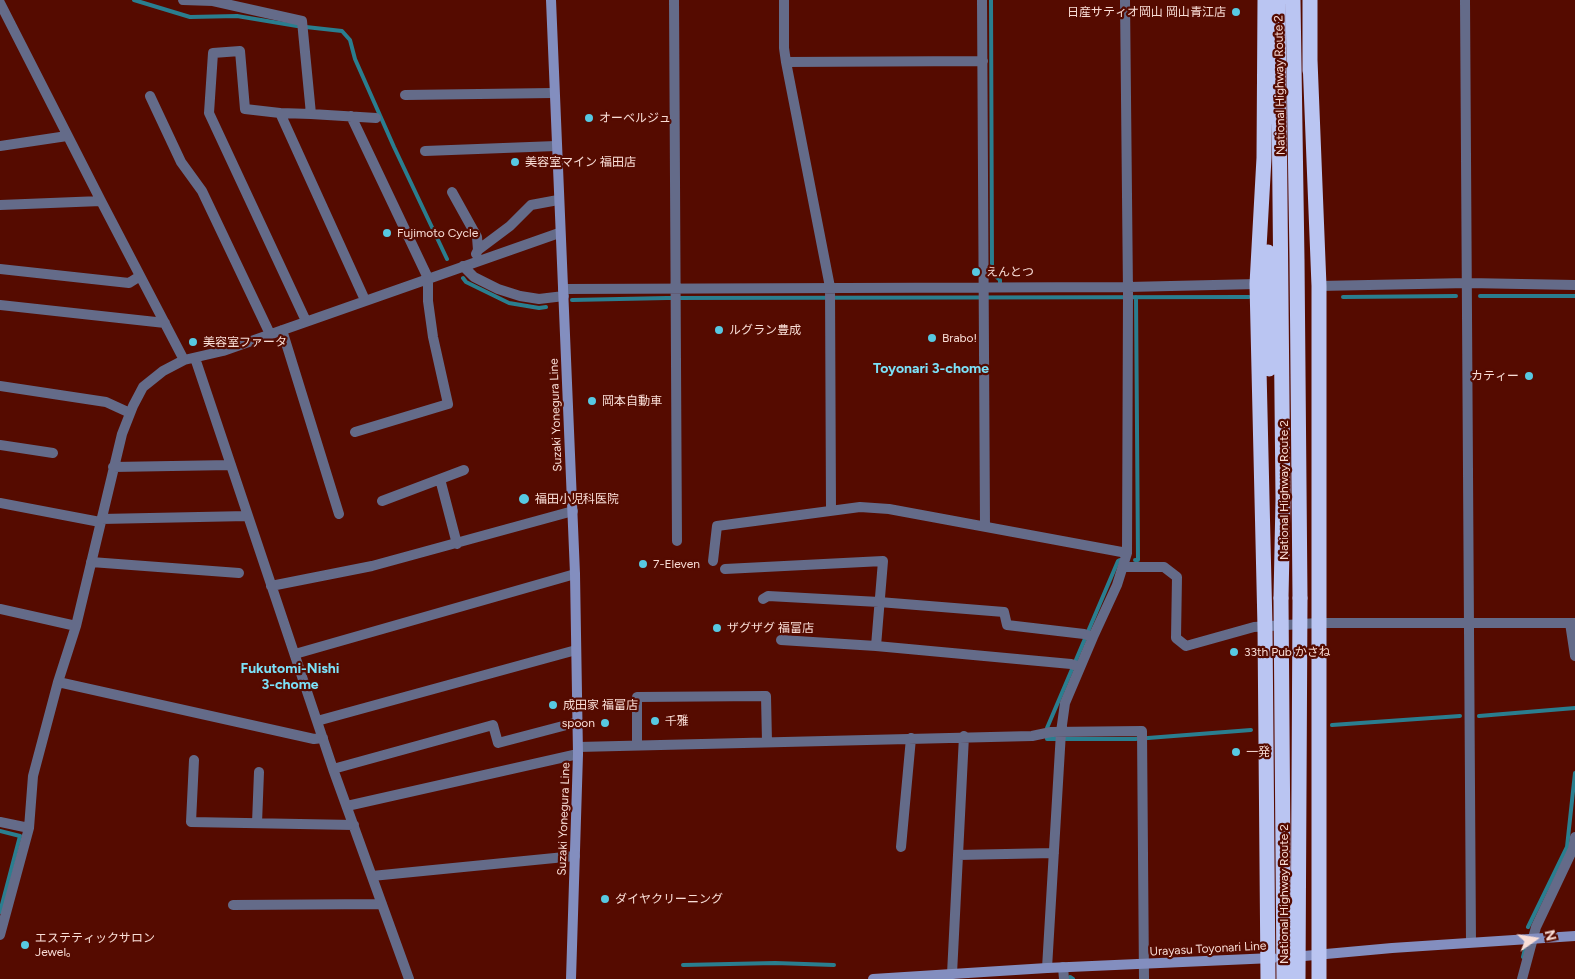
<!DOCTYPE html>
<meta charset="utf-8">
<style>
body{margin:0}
#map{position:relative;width:1575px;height:979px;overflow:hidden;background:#550b00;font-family:Figtree,sans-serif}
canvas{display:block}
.north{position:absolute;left:1510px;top:914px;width:50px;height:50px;-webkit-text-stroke:4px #550b00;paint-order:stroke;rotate:77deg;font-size:14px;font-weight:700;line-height:20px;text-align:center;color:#f9ddd6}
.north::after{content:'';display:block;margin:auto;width:18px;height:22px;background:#f9ddd6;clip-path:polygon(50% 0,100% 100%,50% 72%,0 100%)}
</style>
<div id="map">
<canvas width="1575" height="979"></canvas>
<div class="north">N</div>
</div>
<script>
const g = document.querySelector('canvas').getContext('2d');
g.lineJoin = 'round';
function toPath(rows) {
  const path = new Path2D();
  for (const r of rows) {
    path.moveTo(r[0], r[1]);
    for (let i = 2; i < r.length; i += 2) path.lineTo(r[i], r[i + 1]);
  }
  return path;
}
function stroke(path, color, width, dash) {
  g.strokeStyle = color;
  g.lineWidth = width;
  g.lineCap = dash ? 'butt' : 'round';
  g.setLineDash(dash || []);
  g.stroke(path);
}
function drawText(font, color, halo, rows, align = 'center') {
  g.font = font + ' Figtree,"Noto Sans JP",sans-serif';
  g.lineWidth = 4.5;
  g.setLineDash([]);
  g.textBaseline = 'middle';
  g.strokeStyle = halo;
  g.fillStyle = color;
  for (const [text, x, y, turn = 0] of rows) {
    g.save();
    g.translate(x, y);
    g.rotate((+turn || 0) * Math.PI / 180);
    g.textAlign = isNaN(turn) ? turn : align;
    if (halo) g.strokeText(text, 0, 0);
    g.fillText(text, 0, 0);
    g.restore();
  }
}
stroke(toPath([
 [134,0,190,17,237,16,297,26,342,31,350,40,355,59,394,147,447,259],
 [991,0,992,273,1000,280,1000,288],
 [463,278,466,282,509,303,539,308,546,307],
 [1480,296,1575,296],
 [1343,297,1456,296],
 [572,300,667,298,1249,297],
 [1120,560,1118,561,1047,728,1047,739,1135,739,1251,730],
 [1135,560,1138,560,1136,297],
 [1479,716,1575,708],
 [1332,725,1460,716],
 [0,831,20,836,0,912],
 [1528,927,1567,847,1575,773],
 [1523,957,1525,949],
 [683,965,775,963,834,965],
 [1070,977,1073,979]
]), '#2a7e8f', 4);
stroke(toPath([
 [183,0,213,1,302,21,311,114,280,113,365,300],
 [674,0,677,541],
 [784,0,784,48,786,62,830,287,831,511],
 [982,0,985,525],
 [1465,0,1471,942],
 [0,3,101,201,184,360],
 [786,62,983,61],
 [405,95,553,93],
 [150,96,181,162,202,191,270,334],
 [280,113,245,109,240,51,213,53,209,113,306,321],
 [311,114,376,118],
 [351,116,428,278,428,301,433,337,448,404,355,432],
 [0,146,67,136],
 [425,151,556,146],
 [452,192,477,237,478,250,476,254],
 [0,205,101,201],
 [478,250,510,226,531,205,558,200],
 [463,266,474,277,498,289,520,296,539,299,564,296],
 [0,269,129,283,140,276],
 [1319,286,1468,283,1575,285],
 [563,289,1128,287,1257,284],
 [0,305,165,323],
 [282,330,339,514],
 [195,358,333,769,409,979],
 [0,386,106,402,130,413],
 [0,445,53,453],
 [113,467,231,465],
 [440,479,457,544],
 [382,501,464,470],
 [0,503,100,522],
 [101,519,248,516],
 [713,561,717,526,860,507,889,509,1127,553],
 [91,562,239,573],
 [1123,567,1164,567,1177,577,1176,638,1186,646,1254,627,1318,623,1575,623],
 [725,569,883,561,876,646],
 [271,586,372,566,573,511],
 [763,599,768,596,879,602,1004,612,1007,625,1084,634,1093,637],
 [0,609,76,626],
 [1570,623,1575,656],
 [781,640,876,646,1071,664,1080,667],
 [295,654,575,574],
 [58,682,314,739,323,738],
 [317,721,576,650],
 [637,745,637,697,766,696,767,742],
 [578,747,1032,736,1051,732,1142,731,1144,979],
 [194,760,191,822,354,825],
 [333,769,493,725,498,743,578,722],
 [347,806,578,754],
 [0,822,29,828],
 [257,823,259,772],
 [901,847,911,738],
 [958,855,1054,853],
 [372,876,575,856],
 [233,905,382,904],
 [0,935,29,828,33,776,58,682,76,626,122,434,133,406,143,387,163,371,184,360,223,351,559,233],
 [1063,967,1064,979],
 [1047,968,1061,732,1065,703,1093,637,1117,585,1127,553,1128,293,1125,0],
 [952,974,964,736],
 [1522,979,1536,927,1573,849,1575,837]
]), '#646b89', 10);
stroke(toPath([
 [551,0,575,574,578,754,571,979],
 [1293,957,1392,948,1575,936],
 [873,979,1047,968,1273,958]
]), '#838ebf', 10);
stroke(toPath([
 [1265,0,1264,158,1257,284,1265,627,1268,979],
 [1278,0,1283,499,1281,598],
 [1293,0,1297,259,1300,598],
 [1310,0,1310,71],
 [1310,60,1319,286,1319,979],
 [1268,252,1269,369]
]), '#bac5f2', 15);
stroke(toPath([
 [1281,598,1284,979],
 [1298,979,1300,598]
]), '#bac5f2', 15);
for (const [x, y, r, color] of [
 [1236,12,5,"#57c9e2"],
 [589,118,5,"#57c9e2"],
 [515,162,5,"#57c9e2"],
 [387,233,5,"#57c9e2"],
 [976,272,5,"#57c9e2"],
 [719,330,5,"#57c9e2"],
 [932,338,5,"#57c9e2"],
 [193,342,5,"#57c9e2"],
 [1529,376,5,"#57c9e2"],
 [592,401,5,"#57c9e2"],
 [524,499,6,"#57c9e2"],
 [643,564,5,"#57c9e2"],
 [717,628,5,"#57c9e2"],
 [1234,652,5,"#57c9e2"],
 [553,705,5,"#57c9e2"],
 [655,721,5,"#57c9e2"],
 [605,723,5,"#57c9e2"],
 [1236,752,5,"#57c9e2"],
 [605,899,5,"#57c9e2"],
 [25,945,5,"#57c9e2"]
]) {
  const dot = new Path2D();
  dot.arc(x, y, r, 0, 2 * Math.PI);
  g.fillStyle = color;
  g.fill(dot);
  stroke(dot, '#550b00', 2);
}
drawText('12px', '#f9ddd6', '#550b00', [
 ["日産サティオ岡山 岡山青江店",1226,12,"right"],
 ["オーベルジュ",599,118],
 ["美容室マイン 福田店",525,162],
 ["Fujimoto Cycle",397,233],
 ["えんとつ",986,272],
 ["ルグラン豊成",729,330],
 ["Brabo!",942,338],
 ["美容室ファータ",203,342],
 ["カティー",1519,376,"right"],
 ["岡本自動車",602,401],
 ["福田小児科医院",535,499],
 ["7-Eleven",653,564],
 ["ザグザグ 福富店",727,628],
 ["33th Pub かさね",1244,652],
 ["成田家 福富店",563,705],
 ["千雅",665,721],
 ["spoon",595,723,"right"],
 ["一発",1246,752],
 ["ダイヤクリーニング",615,899],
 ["エステティックサロン",35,938],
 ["Jewel。",35,952]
], 'left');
drawText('12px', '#f9ddd6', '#550b00', [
 ["National Highway Route 2",1280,85,-91],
 ["Suzaki Yonegura Line",556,415,-92],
 ["National Highway Route 2",1284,490,-90],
 ["Suzaki Yonegura Line",564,819,-88],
 ["National Highway Route 2",1284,894,-90],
 ["Urayasu Toyonari Line",1208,949,-3]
]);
drawText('bold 14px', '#7be1f8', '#550b00', [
 ["Toyonari 3-chome",931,369],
 ["Fukutomi-Nishi",290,669],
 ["3-chome",290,685]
]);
</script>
